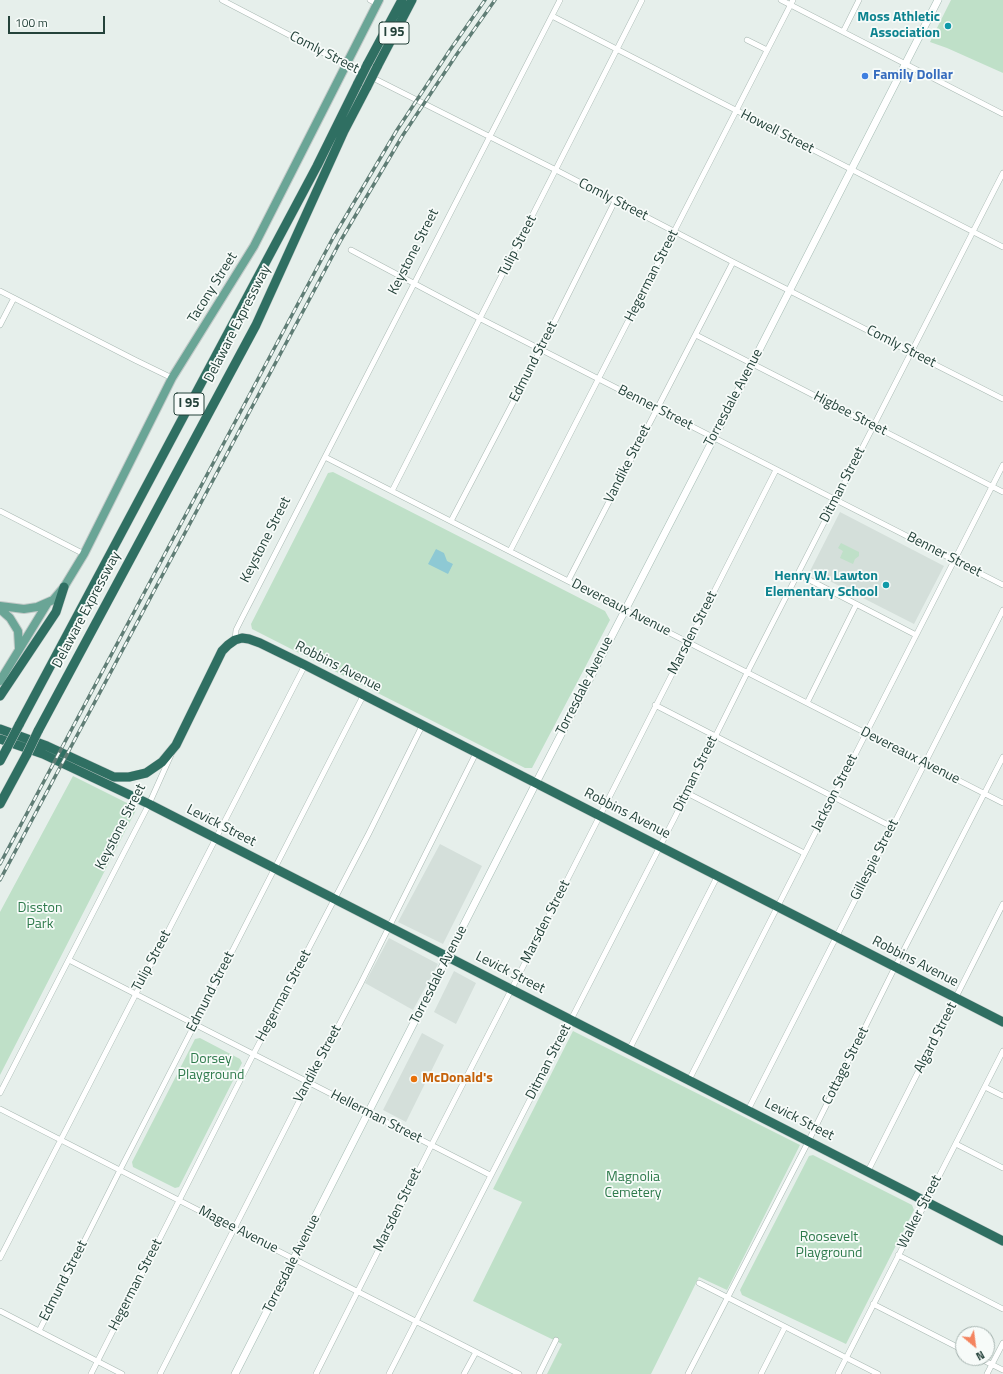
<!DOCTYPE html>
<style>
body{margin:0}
#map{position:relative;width:1003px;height:1374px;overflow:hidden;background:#e6efeb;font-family:"Titillium Web",sans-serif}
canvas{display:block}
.north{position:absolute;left:955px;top:1326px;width:40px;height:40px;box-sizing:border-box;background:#f7fbf9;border:1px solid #a3b1ad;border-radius:50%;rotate:151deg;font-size:11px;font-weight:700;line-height:16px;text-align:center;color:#24423a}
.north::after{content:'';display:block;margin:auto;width:14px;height:18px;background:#f4845f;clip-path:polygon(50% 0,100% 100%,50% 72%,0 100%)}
.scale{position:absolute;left:8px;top:16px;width:97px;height:18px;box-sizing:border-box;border:2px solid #24423a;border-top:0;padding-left:5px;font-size:12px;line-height:14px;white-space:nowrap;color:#24423a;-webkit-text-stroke:3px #f7fbf9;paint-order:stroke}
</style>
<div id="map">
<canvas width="1003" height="1374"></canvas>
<div class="north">N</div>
<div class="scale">100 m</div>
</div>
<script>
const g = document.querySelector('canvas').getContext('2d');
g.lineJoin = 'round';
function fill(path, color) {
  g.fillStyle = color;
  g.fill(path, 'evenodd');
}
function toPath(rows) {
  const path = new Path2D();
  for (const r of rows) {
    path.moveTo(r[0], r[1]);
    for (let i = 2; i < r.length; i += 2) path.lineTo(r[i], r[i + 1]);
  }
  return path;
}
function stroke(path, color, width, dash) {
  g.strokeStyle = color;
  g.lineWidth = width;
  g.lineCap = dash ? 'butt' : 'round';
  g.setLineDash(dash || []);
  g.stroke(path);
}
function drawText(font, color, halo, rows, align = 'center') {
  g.font = font + ' "Titillium Web",sans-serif';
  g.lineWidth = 3.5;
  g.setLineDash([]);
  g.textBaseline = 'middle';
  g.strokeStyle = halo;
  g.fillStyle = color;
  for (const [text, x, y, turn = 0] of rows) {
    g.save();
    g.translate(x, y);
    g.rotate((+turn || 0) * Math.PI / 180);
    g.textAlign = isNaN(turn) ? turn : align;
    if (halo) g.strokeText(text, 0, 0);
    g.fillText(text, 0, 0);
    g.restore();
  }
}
fill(toPath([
 [840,512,944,566,914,624,810,571],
 [440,844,482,866,443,944,398,922],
 [389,938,438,964,413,1010,365,983],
 [454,971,476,983,456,1024,434,1012],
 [422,1033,444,1045,406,1122,383,1110]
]), '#d4dfda');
fill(toPath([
 [951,0,1003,0,1003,73,947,48,930,42],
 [333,472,605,611,610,620,532,768,525,768,252,629,251,624,328,473],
 [841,543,859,552,859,556,855,559,853,564,840,558,843,551,838,548],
 [73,776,137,808,0,1075,0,912],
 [573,1031,800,1145,727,1290,699,1277,651,1374,547,1374,562,1344,473,1301,522,1202,493,1189],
 [200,1038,240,1059,242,1063,179,1187,175,1188,133,1167,132,1162,195,1039],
 [813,1155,912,1205,914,1210,846,1344,742,1295,740,1290,809,1156]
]), '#bfe0c8');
fill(toPath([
 [436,549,444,553,447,561,453,564,448,574,428,564]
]), '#8ec9d4');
const street = toPath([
 [222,0,364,74],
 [370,0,378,4],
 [781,0,1003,114],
 [552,16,1003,247],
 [843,32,859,0],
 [747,40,767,50],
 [371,77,556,170,733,262,1003,399],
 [351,250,481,319,1003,585],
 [0,291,135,360,172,378],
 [0,325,14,298],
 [696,335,1003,492],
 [325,457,1003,803],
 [392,491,642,0],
 [0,511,84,554],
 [451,521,541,349,615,201],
 [510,551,793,0],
 [798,574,916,635],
 [568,581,733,262],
 [235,640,236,630,241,620,560,0],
 [807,703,856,605],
 [655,705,892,827],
 [687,793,804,853],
 [69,960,490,1175],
 [629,1050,717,877],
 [689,1080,1003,465],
 [985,1087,1003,1096],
 [0,1093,149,804,171,755],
 [0,1109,519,1374],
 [748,1110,1003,610],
 [956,1144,1003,1168],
 [868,1171,1003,904],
 [898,1255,1003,1309],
 [0,1258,305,665],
 [699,1283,878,1374],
 [873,1304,963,1350],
 [0,1311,122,1374],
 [39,1331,120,1170,363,696],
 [979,1358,1003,1370],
 [91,1374,253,1055,369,833,422,726],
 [160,1374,309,1082,361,983,476,753],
 [316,1374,431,1146,508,996,776,470],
 [389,1374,674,819,747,673,1003,173],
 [464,1374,476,1352],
 [539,1374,556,1340],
 [688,1374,805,1148,895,967,1003,757],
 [761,1374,785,1327],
 [838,1374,1003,1051],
 [987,1374,1003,1343]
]);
const secondary = toPath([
 [235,1374,536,783,752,364,938,0]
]);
const primary = toPath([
 [0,606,24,609,37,607,53,600,64,587,84,554,172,378,254,246,379,0],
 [0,609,10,618,18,631,19,648],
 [0,681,47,604]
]);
const highway = toPath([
 [367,65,402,0],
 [377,67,412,0],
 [0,696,56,612,64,587],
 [19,725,317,166,358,83],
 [0,729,47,746,114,777,129,777,146,773,162,762,176,745,222,651,228,645,235,640,242,638,249,639,260,643,305,665,1003,1022],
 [38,731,256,325,344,131,367,87],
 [0,739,43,754,149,804,1003,1241],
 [0,761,7,748],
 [0,804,27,754]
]);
stroke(street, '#a8b8b2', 6);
stroke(secondary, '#a4bbb3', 8);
stroke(primary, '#c2cac8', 10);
stroke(highway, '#c2cac8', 10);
stroke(street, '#fff', 5);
stroke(secondary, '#fff', 7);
stroke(primary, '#6aa596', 8);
stroke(highway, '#2f6f62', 9);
const rail = toPath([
 [0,864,334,236,397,130,450,50,485,0],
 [0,880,341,240,403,135,457,54,495,0]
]);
stroke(rail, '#5f7d75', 3.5);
stroke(rail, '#f7fbf9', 2, [6]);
const highwayBridge = toPath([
 [358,83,367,65],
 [367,87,377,67],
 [7,748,19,725],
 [27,754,38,731]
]);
stroke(highwayBridge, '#c2cac8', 10, []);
stroke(highwayBridge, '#2f6f62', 9);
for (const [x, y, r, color] of [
 [948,26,4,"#0f9aa8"],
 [865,76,4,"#3f7fe0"],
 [886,585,4,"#0f9aa8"],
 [414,1079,4,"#e8710a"]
]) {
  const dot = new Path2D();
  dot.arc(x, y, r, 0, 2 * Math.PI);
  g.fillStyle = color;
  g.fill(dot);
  stroke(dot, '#f7fbf9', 1.5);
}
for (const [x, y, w] of [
 [394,33,30],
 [189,404,30]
]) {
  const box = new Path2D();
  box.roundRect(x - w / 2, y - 11, w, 22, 3);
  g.fillStyle = '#f7fbf9';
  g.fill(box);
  stroke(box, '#24423a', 1);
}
drawText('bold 13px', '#24423a', null, [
 ["I 95",394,33],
 ["I 95",189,404]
]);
drawText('bold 14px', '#0d838f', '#f7fbf9', [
 ["Moss Athletic",940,18],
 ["Association",940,34],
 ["Henry W. Lawton",878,577],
 ["Elementary School",878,593]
], 'right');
drawText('14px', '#24423a', '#f7fbf9', [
 ["Comly Street",324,53,27],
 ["Howell Street",777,132,27],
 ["Comly Street",613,200,27],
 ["Tulip Street",518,246,-63],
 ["Keystone Street",414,252,-63],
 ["Hegerman Street",652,276,-63],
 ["Tacony Street",213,288,-58],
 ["Delaware Expressway",238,324,-63],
 ["Comly Street",901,347,27],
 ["Edmund Street",534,362,-63],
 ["Torresdale Avenue",734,398,-62],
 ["Benner Street",655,408,27],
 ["Higbee Street",850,414,27],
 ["Vandike Street",628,464,-63],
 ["Ditman Street",843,485,-63],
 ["Keystone Street",266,540,-63],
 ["Benner Street",944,555,27],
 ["Devereaux Avenue",621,608,27],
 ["Delaware Expressway",87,610,-62],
 ["Marsden Street",693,633,-63],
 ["Robbins Avenue",338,667,27],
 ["Torresdale Avenue",585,686,-63],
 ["Devereaux Avenue",910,756,27],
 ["Ditman Street",696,774,-64],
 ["Jackson Street",835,793,-63],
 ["Robbins Avenue",627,814,27],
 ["Levick Street",221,826,27],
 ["Keystone Street",121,827,-63],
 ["Gillespie Street",875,860,-63],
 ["Marsden Street",546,922,-63],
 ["Tulip Street",152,961,-62],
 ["Robbins Avenue",915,962,27],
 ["Levick Street",510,973,27],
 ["Torresdale Avenue",439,975,-63],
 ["Edmund Street",211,992,-63],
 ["Hegerman Street",284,996,-62],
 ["Algard Street",936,1038,-63],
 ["Ditman Street",549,1062,-63],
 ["Vandike Street",318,1064,-62],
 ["Cottage Street",846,1066,-63],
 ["Hellerman Street",376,1117,27],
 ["Levick Street",799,1120,27],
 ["Marsden Street",398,1210,-64],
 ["Walker Street",920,1212,-63],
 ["Magee Avenue",238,1230,27],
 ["Torresdale Avenue",292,1264,-63],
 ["Edmund Street",64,1281,-63],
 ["Hegerman Street",136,1285,-63]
]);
drawText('bold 14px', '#366cbe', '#f7fbf9', [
 ["Family Dollar",873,76]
], 'left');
drawText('14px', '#2d7a4b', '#f7fbf9', [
 ["Disston",40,909],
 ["Park",40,925],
 ["Dorsey",211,1060],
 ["Playground",211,1076],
 ["Magnolia",633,1178],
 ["Cemetery",633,1194],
 ["Roosevelt",829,1238],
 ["Playground",829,1254]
]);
drawText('bold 14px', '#c56008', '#f7fbf9', [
 ["McDonald's",422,1079]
], 'left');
</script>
